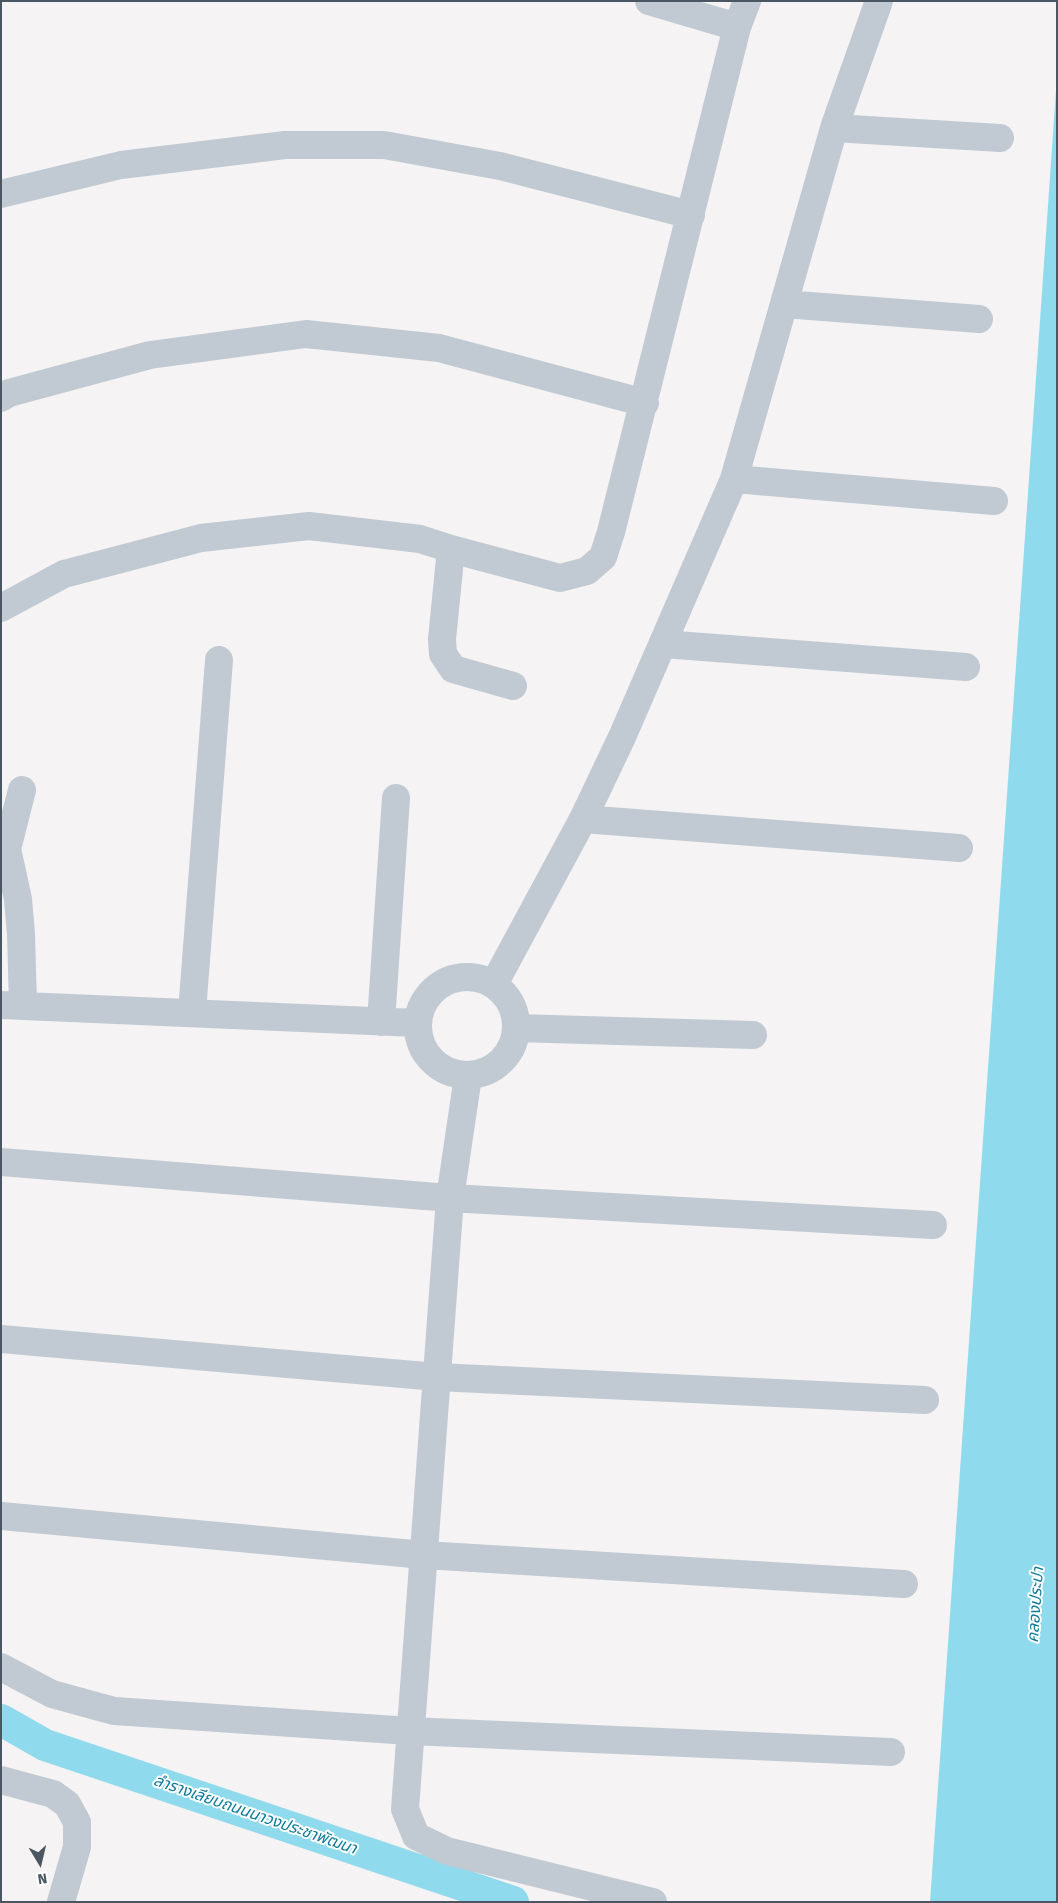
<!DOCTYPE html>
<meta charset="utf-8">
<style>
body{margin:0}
#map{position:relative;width:1058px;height:1903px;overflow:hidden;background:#f5f3f3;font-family:"Fira Sans",sans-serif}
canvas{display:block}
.frame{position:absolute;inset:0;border:2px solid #4a5661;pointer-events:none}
.north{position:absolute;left:15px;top:1838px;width:50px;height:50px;-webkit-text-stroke:4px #fff;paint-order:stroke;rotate:171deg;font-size:14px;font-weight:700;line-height:20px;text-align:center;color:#4a5661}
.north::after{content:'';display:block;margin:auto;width:18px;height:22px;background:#4a5661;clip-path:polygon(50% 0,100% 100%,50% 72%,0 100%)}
</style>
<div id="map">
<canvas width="1058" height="1903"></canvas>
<div class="frame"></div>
<div class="north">N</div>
</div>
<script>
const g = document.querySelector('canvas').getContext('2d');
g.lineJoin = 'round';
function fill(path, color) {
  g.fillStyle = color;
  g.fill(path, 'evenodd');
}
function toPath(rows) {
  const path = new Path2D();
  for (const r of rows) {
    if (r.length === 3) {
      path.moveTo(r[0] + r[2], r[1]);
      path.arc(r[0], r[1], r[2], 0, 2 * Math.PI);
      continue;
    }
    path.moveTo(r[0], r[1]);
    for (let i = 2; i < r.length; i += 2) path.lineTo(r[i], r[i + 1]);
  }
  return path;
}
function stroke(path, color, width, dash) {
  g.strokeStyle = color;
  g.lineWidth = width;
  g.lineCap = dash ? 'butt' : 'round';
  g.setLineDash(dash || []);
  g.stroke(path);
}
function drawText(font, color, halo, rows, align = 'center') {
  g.font = font + ' "Fira Sans","Noto Sans Thai",sans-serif';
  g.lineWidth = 4;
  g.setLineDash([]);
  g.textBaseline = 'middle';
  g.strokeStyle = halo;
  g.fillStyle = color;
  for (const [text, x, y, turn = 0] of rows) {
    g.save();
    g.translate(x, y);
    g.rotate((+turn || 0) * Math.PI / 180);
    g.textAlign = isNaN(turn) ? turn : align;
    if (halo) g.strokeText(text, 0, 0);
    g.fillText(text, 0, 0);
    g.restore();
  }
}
fill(toPath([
 [1057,76,1057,1902,930,1902]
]), '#90daee');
stroke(toPath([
 [1,1720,45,1745,513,1902]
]), '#90daee', 32);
stroke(toPath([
 [649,1,737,27],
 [834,128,1000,138],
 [1,194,121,165,285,145,384,145,500,166,691,215],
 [784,304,979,319],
 [1,398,9,393,150,355,306,334,439,348,645,403],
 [734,479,994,501],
 [451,549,442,639,443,654,453,669,513,686],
 [1,608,64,574,201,538,309,526,420,539,451,549,560,578,587,571,603,557,611,532,737,27,747,1],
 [663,644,966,667],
 [22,790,7,849,18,899,21,934,23,1005],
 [583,819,959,848],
 [467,1026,49],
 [494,984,583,819,622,737,734,479,834,128,879,1],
 [1,1005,417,1023],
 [192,1012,219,660],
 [381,1022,396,798],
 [517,1028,753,1035],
 [468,1076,450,1198,405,1809,416,1836,447,1851,653,1902],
 [1,1162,450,1198,933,1225],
 [1,1339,437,1377,925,1400],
 [1,1516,424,1555,904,1584],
 [1,1667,52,1694,114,1711,410,1731,891,1752],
 [1,1780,53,1794,67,1804,77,1822,77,1847,61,1902]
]), '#c1cad2', 28);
drawText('italic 16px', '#0c7c9b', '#fff', [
 ["คลองประปา",1036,1605,-86],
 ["ลำรางเลียบถนนนาวงประชาพัฒนา",255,1815,19]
]);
</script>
